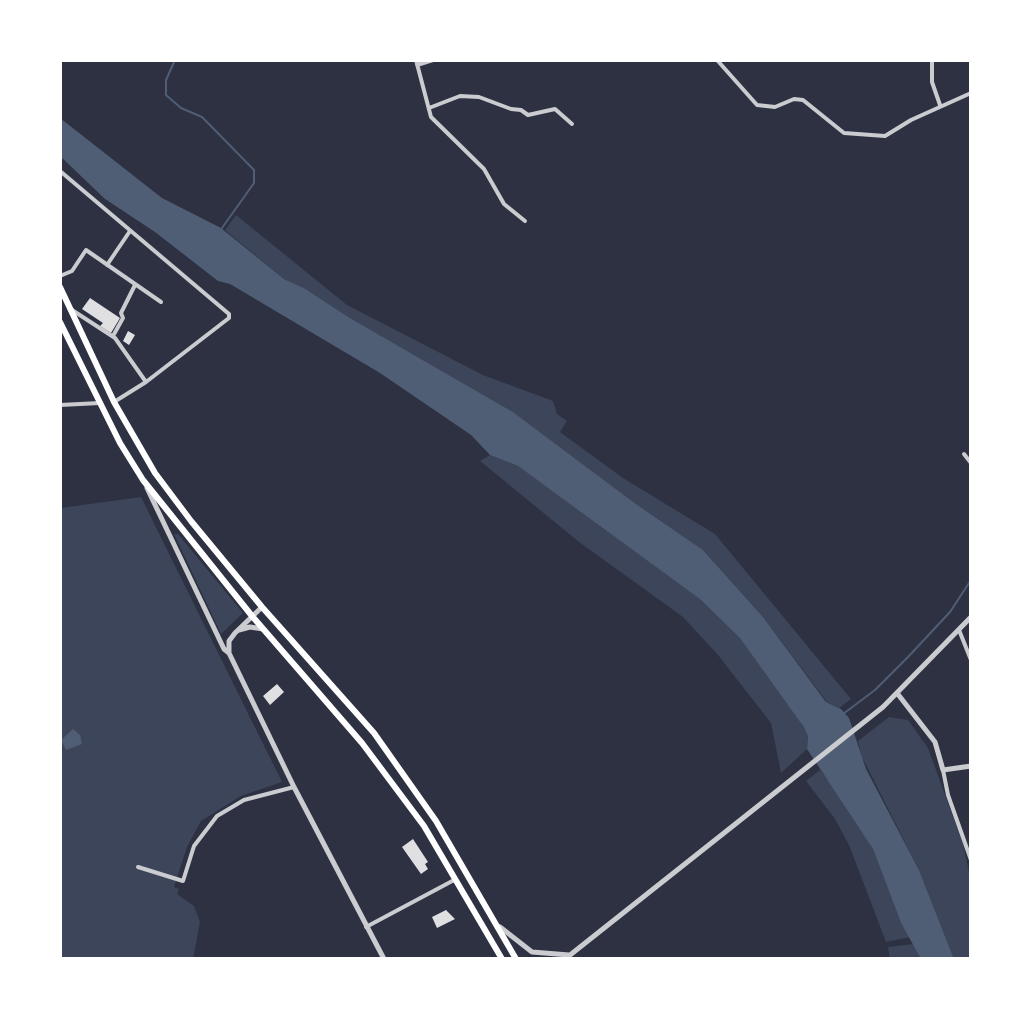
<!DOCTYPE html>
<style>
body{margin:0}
#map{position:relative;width:1031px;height:1019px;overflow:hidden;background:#2d3142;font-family:"Playfair Display",serif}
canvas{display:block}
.frame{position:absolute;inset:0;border:62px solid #fff;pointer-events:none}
</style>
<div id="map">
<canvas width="1031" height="1019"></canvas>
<div class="frame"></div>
</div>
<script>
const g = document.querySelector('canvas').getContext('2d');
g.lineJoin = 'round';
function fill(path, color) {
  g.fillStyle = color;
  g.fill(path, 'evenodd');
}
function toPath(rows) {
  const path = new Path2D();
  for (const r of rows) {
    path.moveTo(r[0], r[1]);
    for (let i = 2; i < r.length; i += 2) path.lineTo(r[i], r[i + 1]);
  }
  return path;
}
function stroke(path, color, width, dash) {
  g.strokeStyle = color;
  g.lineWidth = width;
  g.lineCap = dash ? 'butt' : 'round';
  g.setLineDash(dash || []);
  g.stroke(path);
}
fill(toPath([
 [236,215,347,305,483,375,553,401,557,414,567,421,560,432,623,478,715,534,851,699,839,708,827,702,763,617,703,550,636,504,513,412,350,318,304,288,284,279,225,230],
 [490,455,518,466,690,589,740,637,797,716,808,736,807,749,781,773,771,723,718,655,683,617,579,542,480,461],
 [141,497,282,782,241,796,201,821,187,847,174,887,179,889,177,894,194,906,200,922,193,959,60,959,60,508],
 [174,534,178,534,243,613,221,634],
 [889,717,908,720,928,748,963,844,971,881,971,959,954,959,919,870,861,755,858,741],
 [820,770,850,810,873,849,901,923,911,937,886,942,849,845,835,819,806,781],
 [914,944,921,959,890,959,888,947]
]), '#3c4559');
fill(toPath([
 [60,118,162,198,221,228,284,279,304,288,350,318,513,412,636,504,703,550,763,617,826,702,841,709,849,718,866,769,919,870,954,959,921,959,901,923,873,849,807,749,808,736,803,726,740,638,700,599,518,466,490,455,471,435,380,373,230,284,218,281,155,232,105,199,60,156],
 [73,729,80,735,82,744,66,750,61,740]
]), '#4f5d75');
stroke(toPath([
 [175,60,166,80,166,95,181,108,202,117,254,170,254,183,222,228],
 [843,714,875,690,908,657,950,612,971,580]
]), '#4f5d75', 2);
fill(toPath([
 [90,298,120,318,111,333,100,326,103,323,82,309],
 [128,331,135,335,129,345,123,341],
 [277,684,284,692,270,705,263,696],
 [413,839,428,862,425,864,428,869,421,874,402,847],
 [446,910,455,919,437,928,432,917]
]), '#e0e0e3');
stroke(toPath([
 [416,60,431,117,484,169,504,204,525,221],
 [717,60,757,105,775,107,794,99,803,100,844,133,885,136,911,120,971,93],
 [932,60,932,82,940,105],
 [417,65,433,60],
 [429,108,460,96,479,97,511,109,521,110,528,115,555,109,572,124],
 [60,171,229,314,229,318,146,382,114,402],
 [107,265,130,231],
 [60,276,72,271,86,250,161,302],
 [72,310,115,338,146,382],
 [113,336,123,318,121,313,135,285],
 [60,405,100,403],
 [964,454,971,463],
 [971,545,971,548],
 [959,630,971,660],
 [943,770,948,795,971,860],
 [138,867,183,881,194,846,217,816,244,800,294,787],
 [366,927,456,879]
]), '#caccd0', 4);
stroke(toPath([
 [147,488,224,649,229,653],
 [262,607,235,633,229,641,229,653,294,787,384,959],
 [239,630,250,627,263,629],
 [897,693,935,742,943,770,971,766],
 [500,927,532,952,569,955],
 [565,959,883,707,971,617]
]), '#caccd0', 5);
stroke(toPath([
 [60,287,114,402,155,473,191,521,262,607,374,733,436,821,516,959],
 [60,322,120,443,143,480,252,616,362,743,424,826,502,959]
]), '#fff', 6);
</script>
